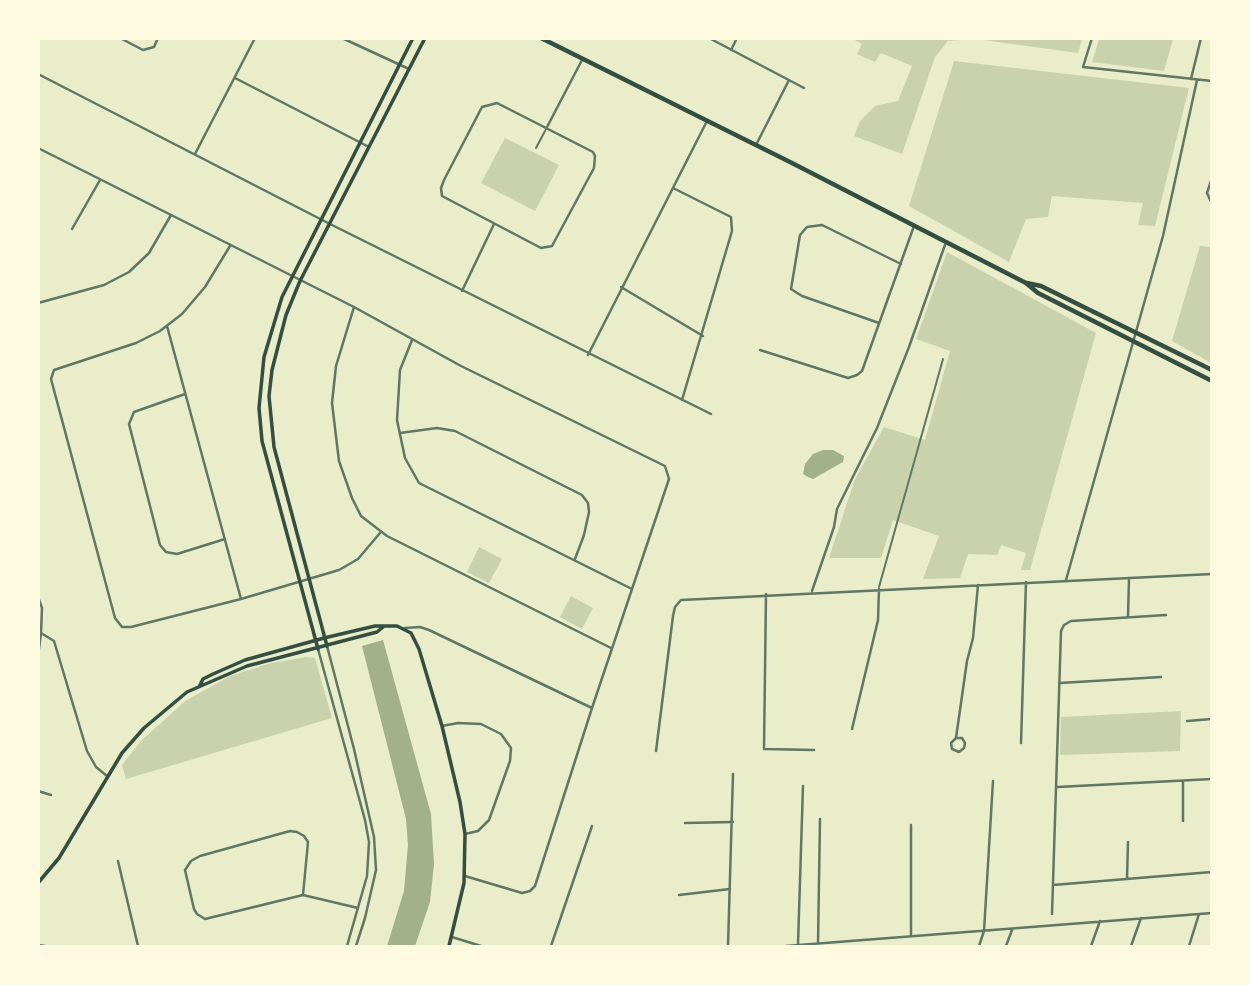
<!DOCTYPE html>
<style>
body{margin:0}
#map{position:relative;width:1250px;height:985px;overflow:hidden;background:#e9edc9;font-family:"Open Sans",sans-serif}
canvas{display:block}
.frame{position:absolute;inset:0;border:40px solid #fefae0;pointer-events:none}
</style>
<div id="map">
<canvas width="1250" height="985"></canvas>
<div class="frame"></div>
</div>
<script>
const g = document.querySelector('canvas').getContext('2d');
g.lineJoin = 'round';
function fill(path, color) {
  g.fillStyle = color;
  g.fill(path, 'evenodd');
}
function toPath(rows) {
  const path = new Path2D();
  for (const r of rows) {
    path.moveTo(r[0], r[1]);
    for (let i = 2; i < r.length; i += 2) path.lineTo(r[i], r[i + 1]);
  }
  return path;
}
function stroke(path, color, width, dash) {
  g.strokeStyle = color;
  g.lineWidth = width;
  g.lineCap = dash ? 'butt' : 'round';
  g.setLineDash(dash || []);
  g.stroke(path);
}
fill(toPath([
 [853,39,1082,39,1078,53,976,39,948,41,935,57,902,154,854,136,860,121,875,106,898,101,912,66,881,53,875,62,857,54,862,44],
 [1099,39,1099,38,1173,39,1164,71,1092,62],
 [954,61,1189,88,1155,226,1138,225,1143,203,1052,196,1048,217,1026,219,1009,262,909,206],
 [505,138,559,165,535,211,481,183],
 [1200,246,1211,247,1211,363,1172,341],
 [947,252,1096,333,1030,570,1021,570,1026,553,1001,545,997,555,968,554,960,578,923,579,939,536,893,520,881,558,829,558,855,479,884,427,925,440,950,351,916,339],
 [479,547,502,559,489,583,467,572],
 [571,596,593,608,582,629,560,617],
 [306,657,315,658,332,718,126,779,122,765,141,741,185,701,230,676,271,663],
 [1181,711,1180,751,1060,755,1061,717]
]), '#cad2ad');
fill(toPath([
 [823,450,833,450,844,456,843,462,813,479,808,477,803,474,805,464,813,454],
 [383,640,431,814,434,864,430,902,415,946,387,946,404,891,408,845,406,819,362,646]
]), '#a3b18a');
stroke(toPath([
 [536,148,545,131],
 [879,587,943,359]
]), '#617663', 2);
stroke(toPath([
 [120,38,143,50,154,47,158,38],
 [342,38,409,69],
 [709,38,804,88],
 [1092,38,1083,67,1212,81],
 [731,50,737,38],
 [38,74,330,224,711,414],
 [235,78,369,147],
 [1191,79,1201,38],
 [497,103,593,152,595,156,594,168,552,246,541,248,442,196,441,188,444,180,482,107,497,103],
 [546,129,582,60],
 [756,145,789,80],
 [38,148,354,307,461,366,665,466,669,479,592,708,535,886,530,891,522,893,465,876],
 [195,154,255,38],
 [1212,178,1207,193,1212,204],
 [673,188,731,217,732,231,682,400],
 [72,229,100,180],
 [230,246,205,287,182,314,160,331,136,343,54,370,51,379,115,618,122,627,131,627,241,599,339,570,358,559,380,533],
 [621,287,703,336],
 [462,291,494,224],
 [38,303,104,285,129,272,149,253,171,215],
 [354,307,336,366,332,403,339,461,352,498,361,516,387,536,611,648],
 [879,323,802,296,791,289,800,235,807,227,822,225,901,264],
 [167,326,241,599],
 [412,340,400,370,397,420,405,458,419,483,632,589],
 [760,350,848,378,857,375,862,371,914,226],
 [588,355,707,121],
 [185,394,134,412,129,424,160,545,166,552,177,554,225,539],
 [400,433,437,428,455,431,582,495,588,503,589,512,584,535,575,559],
 [1066,580,1163,236,1197,80],
 [812,591,834,527,837,509,877,428,909,347,946,242],
 [766,594,764,749,814,750],
 [38,597,42,608,41,633,54,641,87,751,96,767,107,776],
 [1128,617,1129,578],
 [405,628,420,627,429,630,592,708],
 [38,634,41,633,38,656],
 [327,646,354,749,374,837,376,870,365,918,356,946],
 [318,649,365,820,369,842,367,876,347,946],
 [1060,683,1161,677],
 [1187,721,1212,719],
 [442,726,458,723,481,724,501,734,511,748,510,761,489,820,478,831,465,834],
 [852,729,878,620,879,589],
 [956,738,962,738,965,743,964,748,959,752,952,749,951,743,956,738,967,661,973,638,978,585],
 [1021,743,1026,582],
 [656,751,673,616,675,607,681,600,1212,574],
 [1183,782,1183,821],
 [1058,787,1212,779],
 [38,791,51,795],
 [685,823,733,822],
 [118,861,138,946],
 [1127,879,1128,842],
 [1053,885,1212,872],
 [303,895,308,842,304,836,297,832,290,831,200,856,191,861,185,870,194,909,197,914,205,919,303,895,358,908],
 [679,895,730,889],
 [1052,914,1061,631,1064,625,1071,621,1166,615],
 [911,935,911,825],
 [452,937,481,946],
 [818,943,820,819],
 [798,944,803,786],
 [38,945,45,946],
 [551,946,592,826],
 [728,946,733,774],
 [786,946,1212,913],
 [979,946,984,931,993,781],
 [1006,946,1012,930],
 [1091,946,1100,921],
 [1131,946,1141,918],
 [1189,946,1199,914]
]), '#617663', 2.5);
stroke(toPath([
 [327,646,274,447,269,396,272,370,286,315,300,281,425,38],
 [318,649,262,441,259,408,264,357,282,297,413,38],
 [200,685,203,679,213,674,245,660,324,638,375,626,397,626,411,633,419,649,442,726,460,802,465,834,464,883,449,946],
 [38,883,59,858,122,753,144,728,187,692,247,666,377,632,383,627]
]), '#344e41', 3.5);
stroke(toPath([
 [541,38,790,162,1026,283,1038,293,1212,381],
 [1027,283,1041,286,1212,370]
]), '#344e41', 4.5);
</script>
